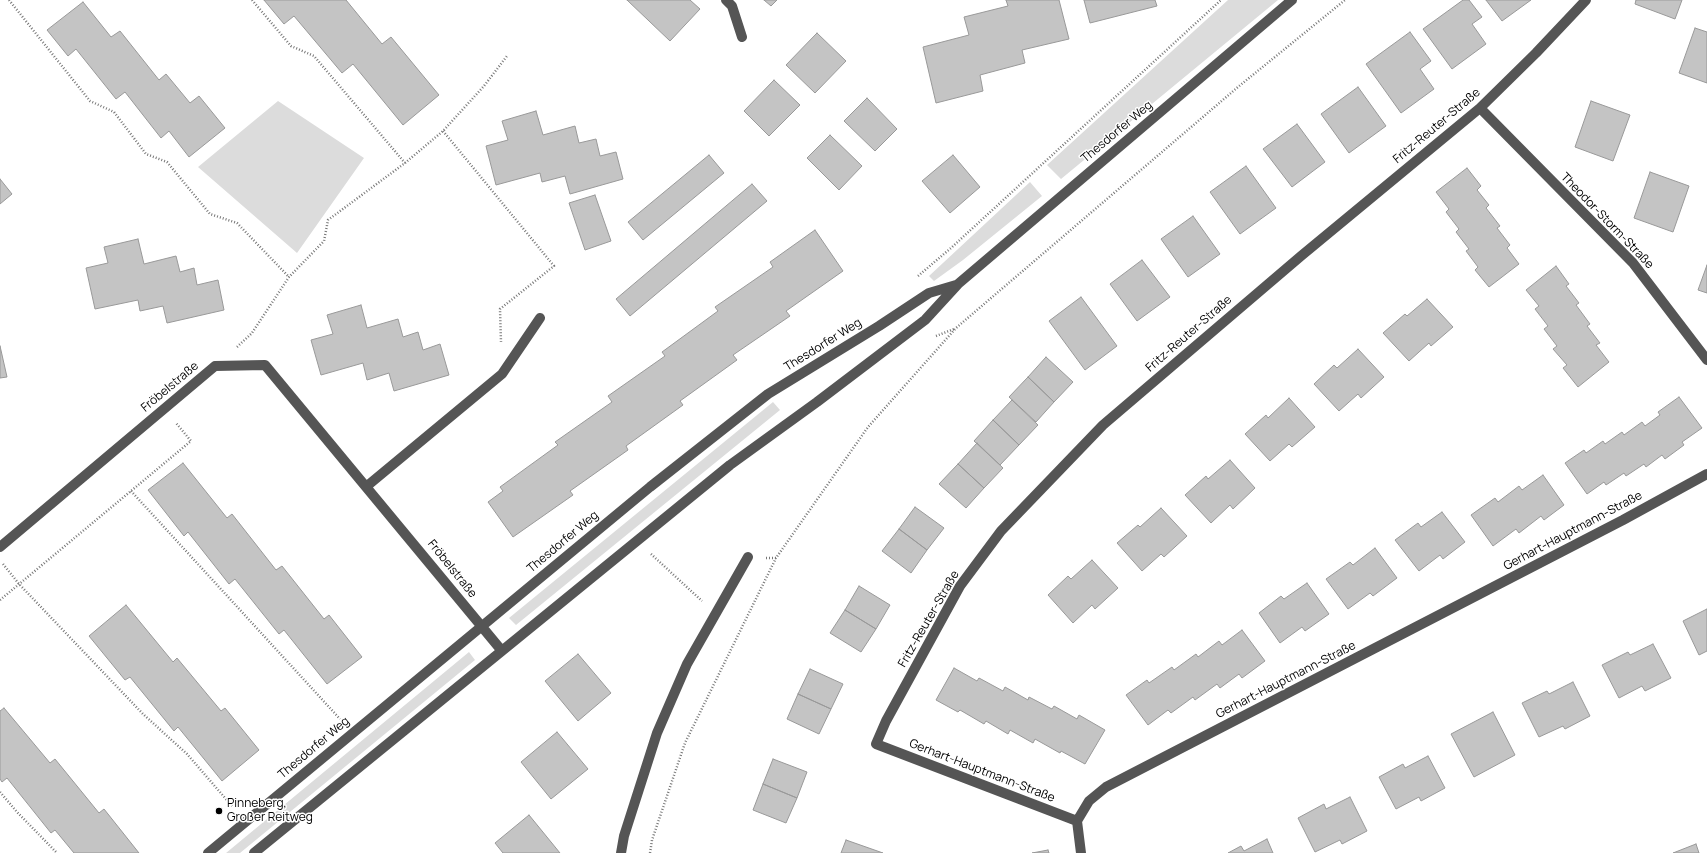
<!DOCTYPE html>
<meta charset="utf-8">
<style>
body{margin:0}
canvas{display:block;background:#fff}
</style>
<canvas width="1707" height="853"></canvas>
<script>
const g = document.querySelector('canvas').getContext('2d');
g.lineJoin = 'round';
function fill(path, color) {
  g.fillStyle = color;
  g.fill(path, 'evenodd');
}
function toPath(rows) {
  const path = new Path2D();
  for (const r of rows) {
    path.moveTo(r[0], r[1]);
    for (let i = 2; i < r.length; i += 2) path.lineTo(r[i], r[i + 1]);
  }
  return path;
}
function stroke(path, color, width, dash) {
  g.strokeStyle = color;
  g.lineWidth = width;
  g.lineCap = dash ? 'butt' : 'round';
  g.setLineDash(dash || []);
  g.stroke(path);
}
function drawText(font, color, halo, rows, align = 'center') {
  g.font = font + ' Manrope,sans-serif';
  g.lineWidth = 3;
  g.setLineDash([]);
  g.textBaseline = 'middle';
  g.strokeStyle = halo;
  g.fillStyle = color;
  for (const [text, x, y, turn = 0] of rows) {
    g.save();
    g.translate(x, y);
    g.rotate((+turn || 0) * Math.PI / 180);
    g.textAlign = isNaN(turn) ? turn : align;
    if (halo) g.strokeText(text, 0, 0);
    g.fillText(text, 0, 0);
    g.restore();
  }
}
fill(toPath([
 [1228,0,1278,0,1061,179,1047,165],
 [278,101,364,158,297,253,198,167],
 [1030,182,1042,196,963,260,934,281,929,276],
 [773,402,780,410,516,625,509,618],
 [469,652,475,660,240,853,226,853]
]), '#dcdcdc');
const building = toPath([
 [264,0,346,0,382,44,391,37,439,95,403,125,353,64,342,73,294,16,284,24,264,0],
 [627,0,690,0,700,9,670,41,627,0],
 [764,0,777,0,771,6,764,0],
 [1006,0,1059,0,1069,39,1022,50,1025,63,980,75,983,91,936,103,923,47,969,35,964,17,1008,6,1006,0],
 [1084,0,1155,0,1157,6,1090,23,1084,0],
 [1463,0,1469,0,1482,17,1472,24,1486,44,1452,69,1423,29,1463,0],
 [1486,0,1531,0,1502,21,1486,0],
 [1636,0,1682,0,1675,19,1635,4,1636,0],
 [83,2,111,37,120,31,159,80,166,74,190,103,199,96,225,128,189,157,169,131,161,138,125,92,116,99,76,49,68,56,47,30,83,2],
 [1695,28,1707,32,1707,83,1679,73,1695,28],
 [1410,32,1431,61,1420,69,1434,89,1401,113,1366,64,1410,32],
 [817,33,846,61,815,93,786,65,817,33],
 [774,80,800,105,769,136,744,111,774,80],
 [1358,87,1386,126,1349,153,1321,114,1358,87],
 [867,98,897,129,875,151,844,121,867,98],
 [1591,101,1630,115,1613,161,1575,147,1591,101],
 [536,111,543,135,575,126,579,143,596,139,600,156,616,152,623,179,570,194,565,176,542,182,540,173,496,185,486,146,508,140,502,121,536,111],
 [1297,124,1325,162,1292,187,1263,149,1297,124],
 [830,135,862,166,839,190,807,158,830,135],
 [709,155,724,173,643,240,628,222,709,155],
 [953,155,980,187,950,213,922,181,953,155],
 [1246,166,1276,208,1240,234,1210,192,1246,166],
 [1467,168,1481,186,1477,190,1489,205,1486,208,1500,226,1497,228,1510,245,1507,248,1519,264,1489,287,1475,270,1478,267,1466,251,1469,249,1456,232,1459,229,1446,212,1449,209,1436,192,1467,168],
 [1650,172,1689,186,1673,232,1634,218,1650,172],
 [0,179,12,194,0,204,0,179],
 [752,184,767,201,630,316,616,299,752,184],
 [595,195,611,241,585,250,569,203,595,195],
 [1193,216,1220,254,1188,277,1161,239,1193,216],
 [815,230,843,271,786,311,790,316,733,355,737,360,680,401,683,405,626,446,628,450,570,491,573,495,513,537,488,502,503,491,500,487,558,445,555,442,612,402,608,396,665,356,662,352,718,311,715,307,773,267,770,262,815,230],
 [138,239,144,264,176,256,180,272,194,268,197,285,218,280,224,310,167,323,163,306,140,311,138,300,95,309,86,268,108,263,104,247,138,239],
 [1142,260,1170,297,1137,321,1110,284,1142,260],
 [1707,265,1707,293,1698,290,1707,265],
 [1556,266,1569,284,1566,286,1579,303,1576,305,1590,324,1587,326,1600,343,1596,345,1609,362,1578,387,1563,368,1567,365,1553,349,1557,346,1544,329,1548,326,1535,309,1539,306,1526,290,1556,266],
 [1081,297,1117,346,1085,370,1049,321,1081,297],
 [1427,299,1453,327,1431,346,1429,343,1409,361,1383,333,1405,314,1407,316,1427,299],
 [361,305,367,328,398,319,403,337,418,332,423,350,440,344,449,375,394,391,389,373,367,380,363,363,321,375,311,340,333,334,327,315,361,305],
 [0,346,7,377,0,378,0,346],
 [1358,349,1384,377,1361,398,1358,394,1339,411,1314,384,1334,365,1337,368,1358,349],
 [1046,357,1073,382,1054,402,1028,377,1046,357],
 [1028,377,1054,402,1036,422,1009,397,1028,377],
 [1679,397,1702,428,1682,442,1684,445,1665,459,1662,455,1646,467,1644,464,1626,476,1624,473,1606,485,1604,482,1587,494,1565,463,1584,450,1586,453,1603,441,1605,444,1622,432,1624,435,1642,422,1645,426,1660,415,1658,412,1679,397],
 [1289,398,1315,427,1292,447,1289,444,1270,461,1245,434,1266,415,1268,418,1289,398],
 [1012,400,1038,425,1019,445,993,420,1012,400],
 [993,420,1019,445,1000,465,974,441,993,420],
 [977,443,1003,468,984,488,958,464,977,443],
 [1230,460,1255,488,1233,509,1230,505,1211,523,1185,495,1206,476,1208,479,1230,460],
 [183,463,227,518,232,514,276,570,282,566,324,619,329,615,362,657,327,684,284,630,279,634,235,579,229,584,188,532,184,536,148,490,183,463],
 [958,464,984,488,966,508,939,484,958,464],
 [1543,475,1564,505,1544,520,1541,516,1519,533,1516,529,1493,546,1471,515,1495,498,1498,502,1519,486,1522,490,1543,475],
 [915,507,944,528,927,550,899,529,915,507],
 [1161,508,1187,536,1164,557,1161,554,1142,571,1117,543,1138,525,1140,527,1161,508],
 [1442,512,1465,542,1443,559,1440,555,1419,571,1395,540,1418,523,1421,527,1442,512],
 [899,529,927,550,911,573,882,551,899,529],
 [1375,548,1397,578,1373,596,1370,593,1348,609,1326,579,1350,562,1353,565,1375,548],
 [1092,560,1118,588,1095,609,1092,605,1073,623,1048,595,1068,576,1071,579,1092,560],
 [1307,583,1329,614,1305,631,1302,627,1280,643,1259,613,1281,596,1284,599,1307,583],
 [859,586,890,605,876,629,845,610,859,586],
 [126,605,173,662,177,658,221,711,225,708,259,750,222,781,178,727,174,731,130,677,125,680,89,636,126,605],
 [1707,609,1707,651,1699,655,1683,621,1707,609],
 [845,610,876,629,861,652,830,633,845,610],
 [1242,630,1265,661,1242,678,1239,674,1220,688,1217,684,1195,700,1193,697,1171,713,1168,710,1148,725,1126,695,1147,680,1149,683,1172,667,1174,670,1196,654,1198,657,1219,641,1222,645,1242,630],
 [1653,644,1671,678,1645,691,1642,686,1619,698,1602,665,1628,652,1630,655,1653,644],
 [578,654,611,693,578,721,545,681,578,654],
 [954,668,977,681,979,678,1003,691,1005,687,1028,700,1029,697,1052,709,1054,706,1077,719,1079,715,1105,730,1085,764,1061,751,1060,753,1035,739,1033,743,1010,730,1008,734,986,721,984,724,960,710,958,712,936,700,954,668],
 [810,669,843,684,831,709,798,694,810,669],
 [1573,682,1590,716,1565,729,1563,726,1539,737,1522,703,1547,691,1549,694,1573,682],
 [798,694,831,709,819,734,787,719,798,694],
 [4,708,50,763,55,759,99,813,104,809,139,853,74,853,55,830,51,833,7,778,2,782,0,779,0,711,4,708],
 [1493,712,1515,755,1474,777,1451,734,1493,712],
 [557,732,588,769,551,799,521,762,557,732],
 [1428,756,1445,788,1421,801,1419,797,1396,809,1379,777,1403,764,1405,768,1428,756],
 [773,759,807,772,797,798,763,784,773,759],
 [763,784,797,798,786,823,753,810,763,784],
 [1350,797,1367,831,1342,844,1340,840,1315,852,1298,818,1324,804,1326,809,1350,797],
 [529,815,560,853,503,853,495,843,529,815],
 [1267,839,1273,853,1228,853,1241,846,1244,851,1267,839],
 [846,840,883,853,841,853,846,840],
 [1696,844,1699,853,1673,853,1696,844],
 [1048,850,1049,853,1032,853,1048,850]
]);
fill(building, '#c4c4c4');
stroke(building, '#999', 1);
stroke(toPath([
 [9,0,90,101,114,112,146,154,167,162,210,214,237,223,289,277],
 [252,0,291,46,314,56,405,163],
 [443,131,554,266,500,309,501,342],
 [918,276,951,248,1221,0],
 [936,336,954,329],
 [237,347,252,333,289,277,324,241,328,220,405,163,443,131,484,86,507,56],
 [131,491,340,719],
 [651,554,702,601],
 [766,558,776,558,868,427,956,328,1238,87,1345,0],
 [3,564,19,584,143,714,187,754,232,806],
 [0,600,191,441,176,423],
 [0,792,17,812,57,853],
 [650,853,652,840,685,743,776,558]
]), '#777', 2.5, [1, 2]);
stroke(toPath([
 [726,0,732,6,742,37],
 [1480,108,1633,263,1707,360],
 [367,486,502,374,540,318],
 [0,547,215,366,265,365,502,651],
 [1077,821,876,744,886,721,960,586,1001,531,1103,425,1301,256,1480,108,1536,53,1586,0],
 [1077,821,1089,801,1106,787,1623,520,1707,474],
 [1077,821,1081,853],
 [208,853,650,487,768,394,879,326,929,293,956,285],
 [254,853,730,465,817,402,925,320,958,284,1292,0],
 [621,853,624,836,657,733,687,664,748,557]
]), '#555', 10);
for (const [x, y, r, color] of [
 [219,811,4,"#000"]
]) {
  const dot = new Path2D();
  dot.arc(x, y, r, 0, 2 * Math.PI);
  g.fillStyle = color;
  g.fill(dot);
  stroke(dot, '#fff', 1.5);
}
drawText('12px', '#000', '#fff', [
 ["Fritz-Reuter-Straße",1437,126,-40],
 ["Thesdorfer Weg",1117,132,-40],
 ["Theodor-Storm-Straße",1607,221,46],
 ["Fritz-Reuter-Straße",1189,334,-41],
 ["Thesdorfer Weg",823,345,-32],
 ["Fröbelstraße",170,387,-40],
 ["Gerhart-Hauptmann-Straße",1573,531,-28],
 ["Thesdorfer Weg",563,542,-40],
 ["Fröbelstraße",452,569,51],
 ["Fritz-Reuter-Straße",929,619,-60],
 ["Gerhart-Hauptmann-Straße",1286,680,-27],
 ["Thesdorfer Weg",314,748,-40],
 ["Gerhart-Hauptmann-Straße",982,771,21]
]);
drawText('12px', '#000', '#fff', [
 ["Pinneberg,",227,804],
 ["Großer Reitweg",227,818]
], 'left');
</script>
